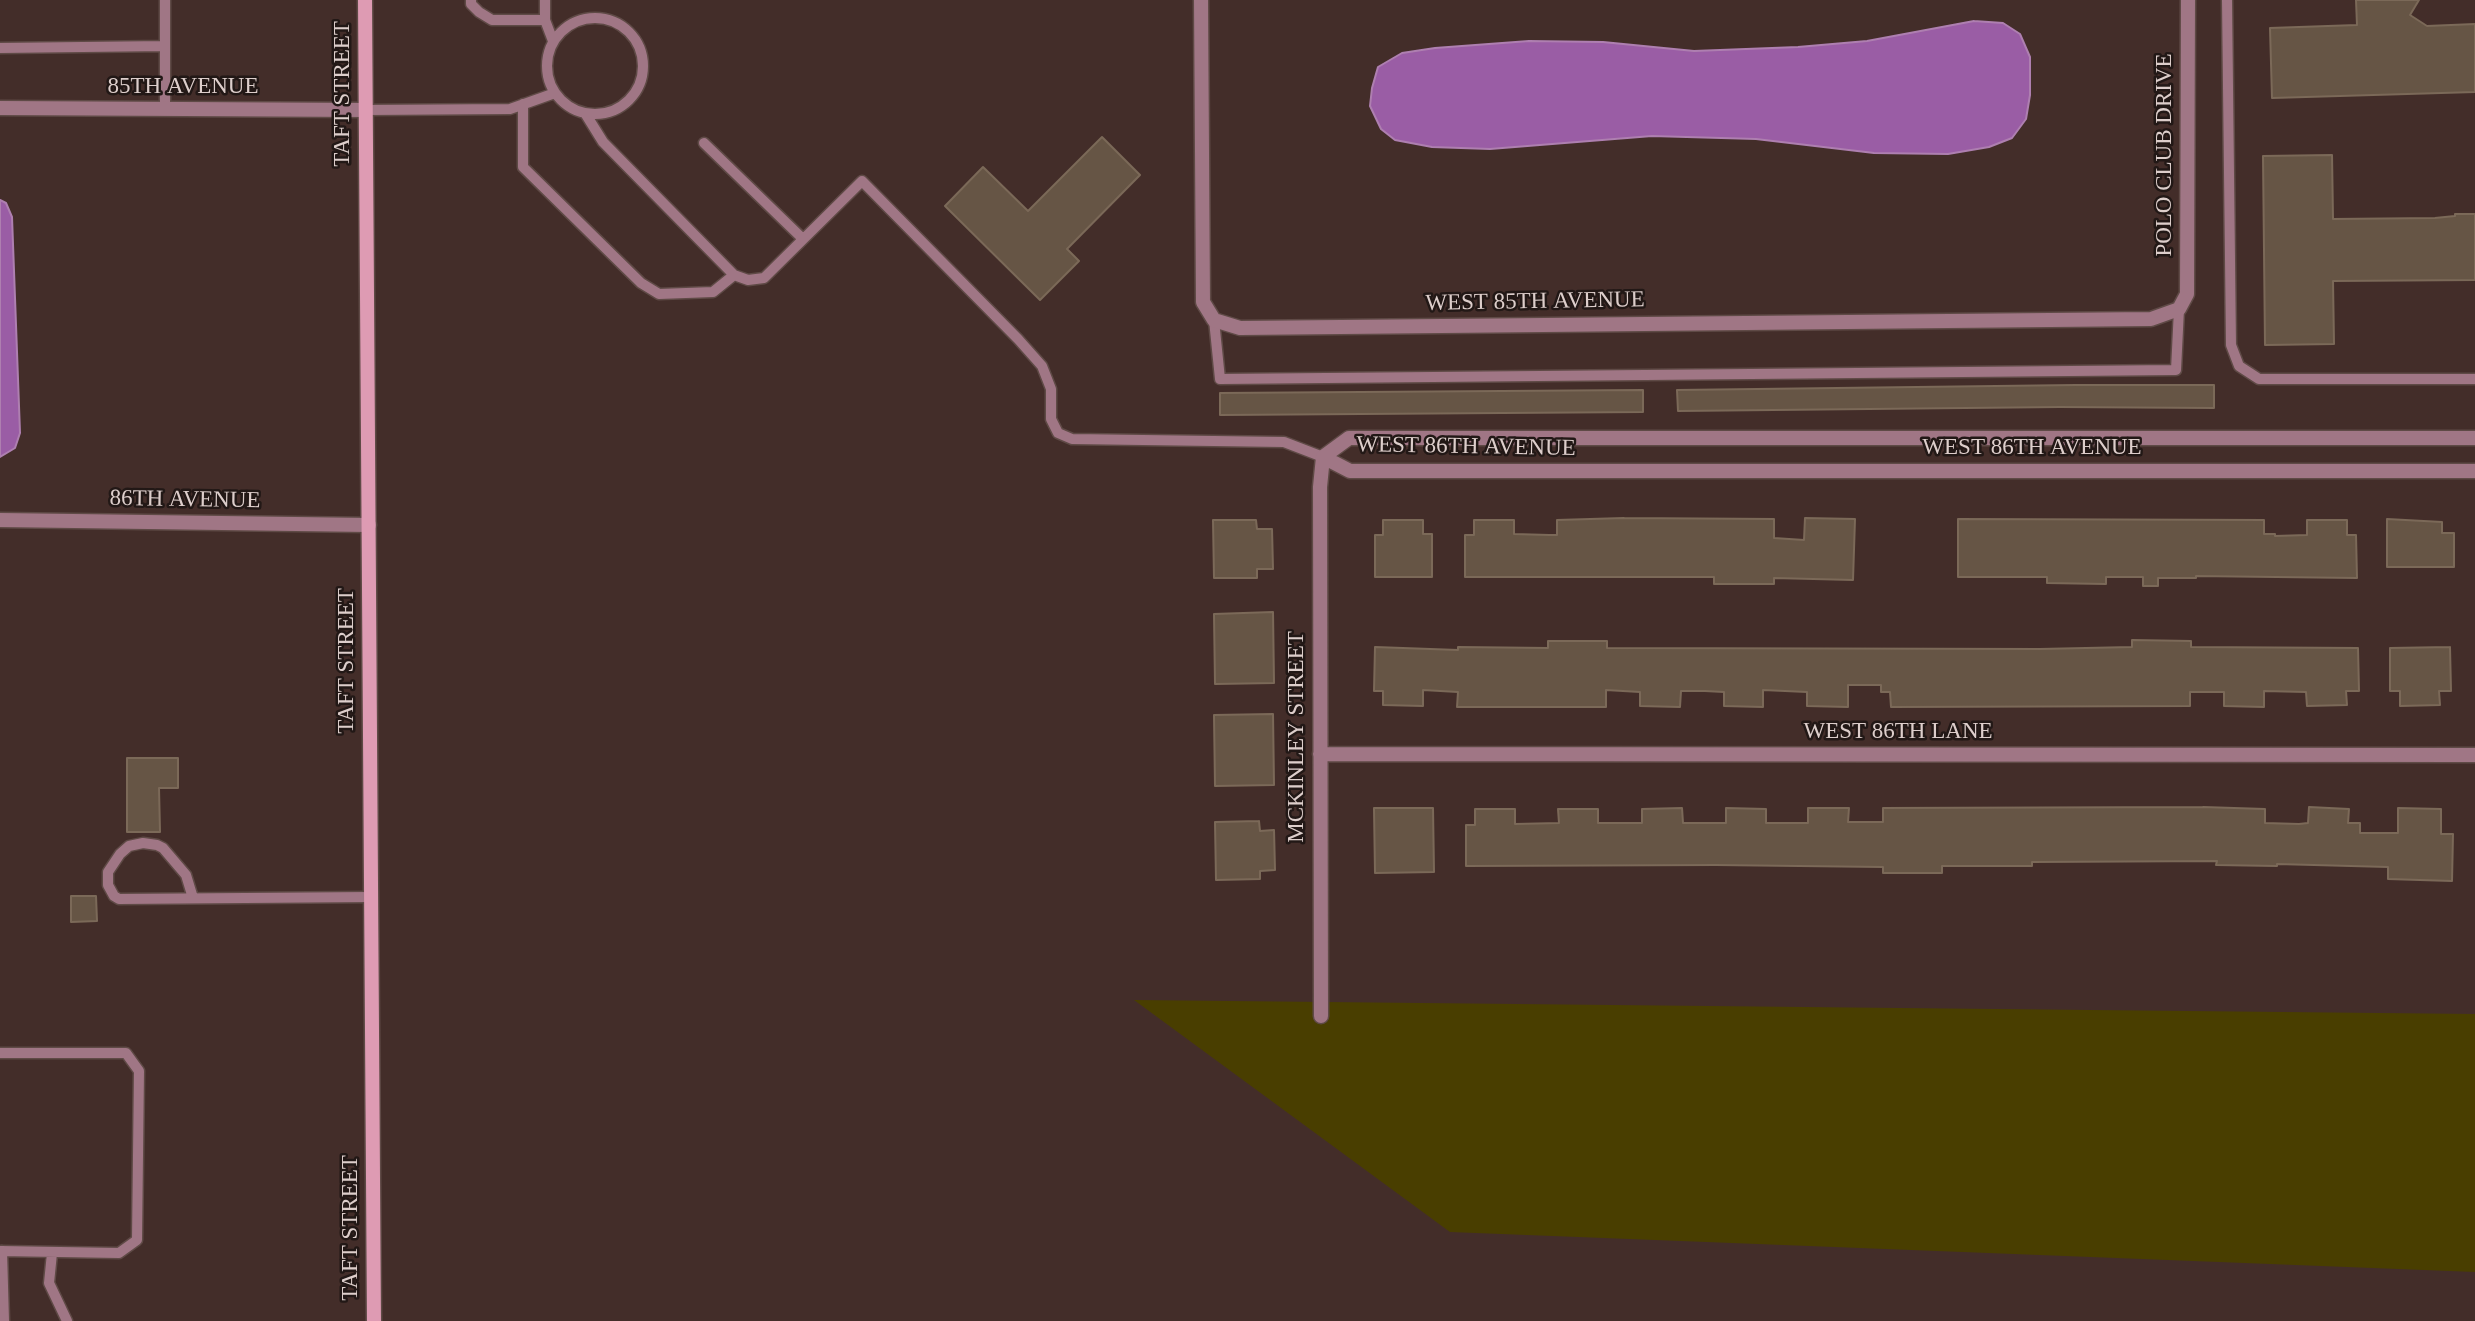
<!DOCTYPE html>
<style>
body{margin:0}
canvas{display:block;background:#432d29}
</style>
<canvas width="2475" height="1321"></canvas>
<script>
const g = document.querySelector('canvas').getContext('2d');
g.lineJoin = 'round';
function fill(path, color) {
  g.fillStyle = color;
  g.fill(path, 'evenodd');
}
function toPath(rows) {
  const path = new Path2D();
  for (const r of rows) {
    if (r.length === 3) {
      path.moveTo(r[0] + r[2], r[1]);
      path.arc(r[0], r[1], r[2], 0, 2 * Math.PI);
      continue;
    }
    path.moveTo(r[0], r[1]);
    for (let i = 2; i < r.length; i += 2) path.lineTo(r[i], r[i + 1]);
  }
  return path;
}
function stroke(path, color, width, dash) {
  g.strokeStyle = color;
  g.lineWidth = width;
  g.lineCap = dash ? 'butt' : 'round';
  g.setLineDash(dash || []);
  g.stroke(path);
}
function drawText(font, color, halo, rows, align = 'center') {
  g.font = font + ' Georgia,serif';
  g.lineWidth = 5;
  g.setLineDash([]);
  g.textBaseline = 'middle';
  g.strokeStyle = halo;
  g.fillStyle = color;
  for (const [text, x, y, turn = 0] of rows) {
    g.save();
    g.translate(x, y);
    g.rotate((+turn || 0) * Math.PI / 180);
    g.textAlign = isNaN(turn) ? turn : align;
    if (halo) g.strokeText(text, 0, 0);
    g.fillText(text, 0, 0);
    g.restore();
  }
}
fill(toPath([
 [1134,1000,2475,1014,2475,1272,1450,1232]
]), '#493e00');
const water = toPath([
 [1974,21,2003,23,2020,34,2030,57,2030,95,2026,119,2012,138,1989,147,1948,154,1874,153,1756,139,1652,136,1490,149,1432,147,1395,140,1381,129,1370,106,1372,88,1378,67,1402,53,1435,48,1529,41,1603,42,1694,51,1798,47,1867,41,1974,21],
 [0,200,6,203,12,217,20,433,15,448,0,457,0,200]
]);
fill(water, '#9a5da5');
stroke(water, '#ae7fb0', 2);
const building = toPath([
 [2356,0,2419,0,2410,15,2427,26,2475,24,2475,92,2272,98,2270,28,2357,25,2356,0],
 [1102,137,1140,175,1067,249,1079,261,1040,300,945,206,983,167,1028,211,1102,137],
 [2332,155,2333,219,2435,218,2455,216,2455,214,2475,214,2475,280,2333,281,2334,344,2265,345,2263,156,2332,155],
 [2076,385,2214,385,2214,408,2060,407,1678,411,1677,390,2076,385],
 [1643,390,1643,412,1220,415,1220,393,1643,390],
 [1624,518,1774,519,1774,538,1804,540,1805,518,1855,519,1853,580,1774,578,1774,584,1714,584,1714,577,1465,577,1465,535,1474,535,1474,520,1514,520,1514,534,1549,535,1557,535,1557,520,1624,518],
 [1958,519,2264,520,2264,534,2275,534,2275,536,2307,535,2307,520,2347,520,2347,535,2356,535,2357,578,2196,576,2196,578,2158,578,2158,586,2143,586,2143,577,2106,577,2106,584,2047,583,2047,577,1958,577,1958,519],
 [2387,519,2442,522,2442,533,2454,533,2454,567,2387,567,2387,519],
 [1213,520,1256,520,1257,529,1272,529,1273,569,1257,569,1257,578,1214,578,1213,520],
 [1383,520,1423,520,1423,534,1432,534,1432,577,1375,577,1375,535,1383,535,1383,520],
 [1273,612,1274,683,1215,684,1214,614,1273,612],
 [2132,640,2191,641,2191,647,2358,648,2359,691,2346,691,2347,705,2307,706,2306,692,2264,691,2264,707,2224,706,2224,692,2190,692,2190,706,1891,707,1890,692,1881,692,1881,685,1848,685,1848,707,1807,706,1807,692,1763,690,1763,707,1724,706,1724,692,1705,691,1681,691,1680,707,1640,706,1640,692,1606,690,1606,707,1457,707,1458,692,1423,690,1423,706,1383,705,1383,691,1374,691,1375,647,1458,650,1458,647,1548,648,1548,641,1607,641,1607,648,2040,649,2132,647,2132,640],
 [2450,647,2451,691,2439,691,2440,705,2400,706,2400,691,2390,691,2390,648,2450,647],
 [1273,714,1274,785,1215,786,1214,715,1273,714],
 [127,758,178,758,178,788,159,788,160,832,127,832,127,758],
 [2203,807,2265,809,2265,823,2299,824,2308,823,2309,807,2349,809,2348,823,2360,823,2360,833,2398,833,2398,808,2441,809,2441,834,2453,834,2452,881,2388,879,2388,867,2277,864,2277,866,2216,865,2217,861,2032,862,2032,866,1942,866,1942,873,1883,873,1883,867,1716,865,1466,866,1466,825,1475,825,1475,809,1515,809,1515,824,1559,823,1558,809,1598,809,1598,823,1642,823,1642,809,1682,808,1683,823,1726,823,1726,808,1766,809,1766,823,1808,823,1808,808,1849,808,1848,822,1883,822,1883,808,2203,807],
 [1374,808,1433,808,1434,872,1375,873,1374,808],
 [1259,821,1260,831,1274,830,1275,870,1260,871,1260,879,1216,880,1215,822,1259,821],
 [71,896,96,896,97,921,71,922,71,896]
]);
fill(building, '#665545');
stroke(building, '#7b6958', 2);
const service = toPath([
 [471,0,471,4,479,12,492,20,545,20],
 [545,0,545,20,553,41],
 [2227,0,2231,345,2239,366,2259,379,2475,379],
 [595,66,48],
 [0,48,165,46],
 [523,104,523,167,641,283,659,294,713,292,734,275],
 [165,110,165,0],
 [366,110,510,109,555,93],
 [585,113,603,142,734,275,748,280,764,278,862,181,1018,339,1042,366,1051,389,1051,419,1058,433,1072,439,1284,442,1323,457],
 [704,143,803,239],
 [1214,320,1220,379,2176,370,2179,309],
 [193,898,186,875,163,848,157,845,143,843,129,846,120,854,108,872,108,885,114,896,119,899,371,897],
 [0,1053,126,1053,139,1071,137,1240,119,1253,0,1251],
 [2,1251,4,1321],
 [52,1253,49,1283,67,1321]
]);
const minor = toPath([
 [1201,0,1203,302,1214,320,1240,328,2151,319,2179,309,2187,294,2188,0],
 [0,108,366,110],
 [1323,457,1349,438,2475,438],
 [1323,457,1350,471,2475,471],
 [0,520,369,525],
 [1320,754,2475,755],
 [1321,1016,1320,487,1323,457]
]);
const secondary = toPath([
 [365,0,374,1321]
]);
stroke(service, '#5f4a46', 13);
stroke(minor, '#5f4a46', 17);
stroke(secondary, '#5f4a46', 17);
stroke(service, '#a07685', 10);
stroke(minor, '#a07685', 14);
stroke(secondary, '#de9bb3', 14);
drawText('23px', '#ddcecb', '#221816', [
 ["85TH AVENUE",183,87],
 ["TAFT STREET",343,94,-90],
 ["POLO CLUB DRIVE",2165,155,-90],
 ["WEST 85TH AVENUE",1535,302,-1],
 ["WEST 86TH AVENUE",1466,447,1],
 ["WEST 86TH AVENUE",2032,448],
 ["86TH AVENUE",185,500,1],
 ["TAFT STREET",347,661,-90],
 ["WEST 86TH LANE",1898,732],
 ["MCKINLEY STREET",1297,737,-90],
 ["TAFT STREET",351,1228,-90]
]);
</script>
